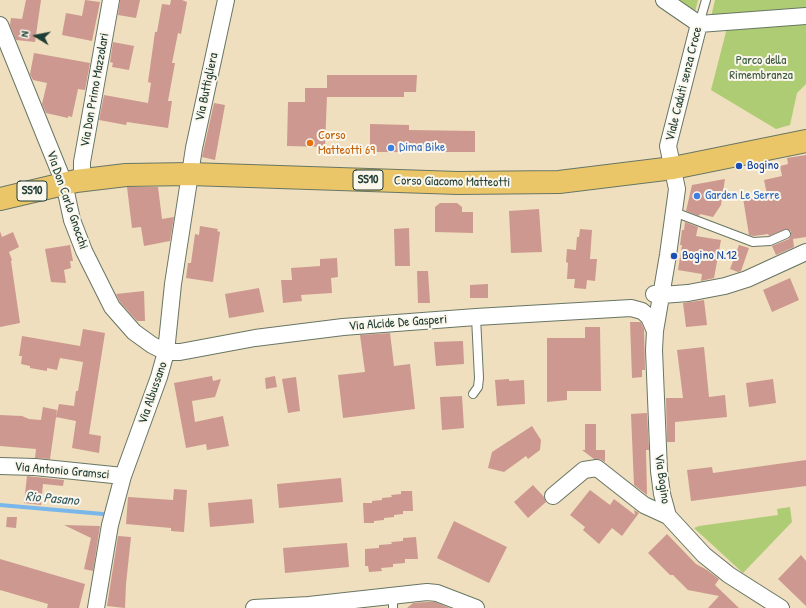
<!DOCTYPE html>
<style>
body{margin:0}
#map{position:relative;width:806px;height:608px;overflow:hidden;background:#efdfbe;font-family:"Patrick Hand",sans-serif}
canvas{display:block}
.north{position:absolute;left:16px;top:16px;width:40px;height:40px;-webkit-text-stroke:3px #fbf7ec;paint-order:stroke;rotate:280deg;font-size:11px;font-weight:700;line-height:16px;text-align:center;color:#1f3d34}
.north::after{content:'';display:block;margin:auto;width:14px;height:18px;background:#1f3d34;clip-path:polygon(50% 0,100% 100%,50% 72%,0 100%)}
</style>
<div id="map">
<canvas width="806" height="608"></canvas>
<div class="north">N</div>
</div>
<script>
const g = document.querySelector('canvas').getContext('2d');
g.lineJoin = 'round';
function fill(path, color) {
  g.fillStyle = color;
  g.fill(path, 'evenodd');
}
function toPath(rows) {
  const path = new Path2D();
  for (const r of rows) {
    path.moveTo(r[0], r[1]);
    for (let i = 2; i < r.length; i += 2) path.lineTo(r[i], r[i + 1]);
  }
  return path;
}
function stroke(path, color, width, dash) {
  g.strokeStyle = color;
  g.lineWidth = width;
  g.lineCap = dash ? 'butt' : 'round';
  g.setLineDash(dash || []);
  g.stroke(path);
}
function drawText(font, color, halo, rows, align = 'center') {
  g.font = font + ' "Patrick Hand",sans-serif';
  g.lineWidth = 4;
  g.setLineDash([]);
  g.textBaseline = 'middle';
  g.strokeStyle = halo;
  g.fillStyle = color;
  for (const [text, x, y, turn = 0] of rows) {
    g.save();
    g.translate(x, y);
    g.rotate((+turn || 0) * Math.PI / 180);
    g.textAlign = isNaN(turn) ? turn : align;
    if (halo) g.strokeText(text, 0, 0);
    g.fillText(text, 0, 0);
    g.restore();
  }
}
fill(toPath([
 [677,0,698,0,695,12],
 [715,0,806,0,806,10,711,17],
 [806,23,806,84,797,93,790,125,776,129,711,90,727,28],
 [790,507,792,522,743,573,694,528,699,526,778,515,777,509]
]), '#aecc73');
stroke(toPath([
 [0,505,103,514]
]), '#78b6eb', 4);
fill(toPath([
 [26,0,41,0,35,42,16,40,10,25,11,18,22,19],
 [85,0,100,2,92,41,62,35,66,13,82,16],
 [120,0,140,0,136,18,118,15],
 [171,0,182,0,187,2,181,34,178,33,172,63,175,63,168,101,172,101,168,128,127,122,126,125,99,120,104,95,148,103,151,83,148,82,155,32,157,32,162,4,170,5],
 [113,42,134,46,129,70,112,67,113,63,110,62],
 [34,53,90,63,85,90,78,89,72,117,68,116,68,118,46,113,42,104,47,83,33,80,30,74],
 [327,75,417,75,416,92,404,92,404,97,327,97,327,95,325,147,287,146,288,102,305,102,305,88,327,88],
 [214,103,225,105,215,160,202,157],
 [370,124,409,125,409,130,475,131,475,152,370,152],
 [806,155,806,237,793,239,794,247,776,255,772,246,789,239,791,235,791,231,786,229,769,236,768,234,754,236,749,235,743,198,767,194,764,180,782,176,780,166,788,164,787,158],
 [725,179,721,205,713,217,700,214,699,216,686,211,692,185],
 [127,187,158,187,162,219,174,217,170,241,144,246,141,227,132,228],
 [440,203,457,203,462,207,462,212,473,212,473,233,435,232,435,207],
 [539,209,542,252,511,253,509,211],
 [685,222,698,227,696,236,721,240,714,278,701,281,702,274,678,270,682,245,680,245,682,230,684,230],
 [200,226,218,229,217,231,220,232,213,282,186,278,188,263,191,263,195,234,199,235],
 [409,228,410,266,395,266,394,229],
 [580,229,592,230,590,259,597,259,595,281,587,280,586,289,574,288,575,279,567,279,568,263,566,262,567,249,576,250,577,237,579,237],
 [0,231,2,237,13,232,19,247,9,252,12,260,11,261,20,323,0,327],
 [70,245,73,261,70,261,71,268,64,270,66,283,51,282,45,249],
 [739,245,749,248,741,271,738,272,730,269],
 [337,258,338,277,331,278,332,293,301,295,302,301,283,303,281,280,292,280,291,268,320,266,320,259],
 [417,271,428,271,430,303,418,303],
 [790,278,799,300,772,312,763,290],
 [488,284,488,298,470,298,470,285],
 [259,288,264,312,229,318,225,294],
 [144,291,145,321,137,321,120,302,116,294],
 [704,300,707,325,686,327,683,303],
 [630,322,641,322,644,329,645,370,642,370,642,377,632,378],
 [585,327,600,327,601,391,567,391,567,400,547,402,547,338,585,338],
 [83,329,105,333,89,434,101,436,99,453,72,448,76,421,56,417,59,404,74,406,76,391,78,391,83,362,60,358,57,370,47,368,47,371,30,368,30,366,21,364,22,356,19,356,22,336,80,346],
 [390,333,394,366,410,364,415,409,343,418,338,375,365,372,360,335],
 [463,341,464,364,436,366,434,342],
 [704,347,709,397,725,395,727,417,675,422,675,442,667,442,666,398,683,398,677,350],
 [212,376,213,381,221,379,215,397,192,401,195,422,223,416,229,446,207,450,206,444,186,448,174,383],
 [275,376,277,387,266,389,265,378],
 [296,377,300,411,288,413,282,379],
 [509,379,509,381,524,380,525,404,497,406,495,380],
 [773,379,776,403,749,407,746,383],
 [462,396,464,428,442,430,440,397],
 [43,407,57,410,50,459,35,458,36,449,0,446,0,415,22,416,29,419,41,420],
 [647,413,649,450,646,450,647,495,634,485,631,414],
 [585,424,596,424,596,450,605,450,605,462,600,459,594,459,582,450,585,450],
 [532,426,541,440,540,450,528,459,526,456,504,472,488,468,492,452],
 [806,460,806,486,691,501,687,470,712,467,713,473],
 [27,476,64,480,63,486,43,484,41,505,24,503],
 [341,478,343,502,279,508,277,484],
 [533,485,544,497,546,502,528,518,514,502],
 [174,489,187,490,184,532,171,531,171,528,126,524,128,497,173,500],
 [590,490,610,505,614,499,635,515,634,510,639,513,622,536,612,528,599,544,583,530,585,527,570,515],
 [401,491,412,491,413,511,403,511,403,514,394,515,394,517,384,518,384,520,374,521,374,523,364,523,363,503,372,503,372,501,382,500,382,498,392,497,391,495,401,494],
 [252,499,254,523,210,527,208,503],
 [7,517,17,517,16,528,6,527],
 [454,521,507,547,489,583,437,558],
 [64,525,100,526,93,571,84,569,91,538],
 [667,534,696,564,707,570,719,579,715,585,739,608,708,608,719,596,688,590,673,575,670,575,648,553],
 [118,536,131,537,126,584,125,608,107,606],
 [416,537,418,559,405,559,405,563,393,564,393,567,381,568,382,571,369,572,368,566,365,566,365,549,379,548,379,545,392,544,391,542,403,541,403,538],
 [347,543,349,567,285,573,283,548],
 [801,555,806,561,806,606,778,579],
 [0,559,85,584,79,608,47,608,48,604,0,590],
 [427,602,435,602,450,608,407,608,413,603]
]), '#cd988f');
const lane = toPath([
 [699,24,706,0],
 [674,212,753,242,770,241,786,234],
 [473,394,478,387,479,378,476,317],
 [393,596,393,608]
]);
const street = toPath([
 [664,0,699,24],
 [699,24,668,146,677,189,668,255,655,331,654,350,659,471,662,494,668,516,704,555,729,575,781,608],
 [699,24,806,16],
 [0,25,64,183,72,220,84,251,112,307,134,332,152,345,166,352,180,352,255,338,343,327,476,317,631,308,642,311,649,317,655,331],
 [82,180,82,162,111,0],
 [654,294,662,295,688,293,725,286,747,279,806,252],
 [0,466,35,467,123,476],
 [553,496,584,470,597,468,644,505,668,516],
 [96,608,110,525,123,476,159,377,166,352,173,284,194,148,226,0],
 [254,608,309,605,427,592,437,593,476,608]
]);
const primary = toPath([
 [0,199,76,181,126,175,190,174,458,183,559,182,673,168,806,141]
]);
stroke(lane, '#687664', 10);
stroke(street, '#687664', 18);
stroke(primary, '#687664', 24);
stroke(lane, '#fff', 8);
stroke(street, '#fff', 16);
stroke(primary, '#ebc669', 22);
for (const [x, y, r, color] of [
 [310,143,4,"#e8710a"],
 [391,148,4,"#3f7fe0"],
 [739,166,4,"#1a4fb4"],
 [697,196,4,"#3f7fe0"],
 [674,256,4,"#1a4fb4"]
]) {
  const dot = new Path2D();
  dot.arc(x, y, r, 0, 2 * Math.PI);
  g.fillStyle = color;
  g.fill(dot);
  stroke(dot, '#fbf7ec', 1.5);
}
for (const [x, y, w] of [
 [368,180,30],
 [32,191,30]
]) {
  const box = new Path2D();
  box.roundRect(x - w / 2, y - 10, w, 20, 3);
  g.fillStyle = '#fbf7ec';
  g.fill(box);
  stroke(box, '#1f3d34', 1);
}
drawText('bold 12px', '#1f3d34', null, [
 ["SS10",368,180],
 ["SS10",32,191]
]);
drawText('13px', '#3c5a41', '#fbf7ec', [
 ["Parco della",761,61],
 ["Rimembranza",761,76]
]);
drawText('13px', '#1f3d34', '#fbf7ec', [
 ["Viale Caduti senza Croce",684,84,-76],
 ["Via Buttigliera",207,87,-78],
 ["Via Don Primo Mazzolari",95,90,-80],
 ["Corso Giacomo Matteotti",452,182,1],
 ["Via Don Carlo Gnocchi",67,200,71],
 ["Via Alcide De Gasperi",398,323,-4],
 ["Via Albussano",153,393,-71],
 ["Via Antonio Gramsci",62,471,5],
 ["Via Bogino",662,479,82]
]);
drawText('13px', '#c56008', '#fbf7ec', [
 ["Corso",318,136],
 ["Matteotti 69",318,151]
], 'left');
drawText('13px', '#366cbe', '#fbf7ec', [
 ["Dima Bike",399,148],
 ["Garden Le Serre",705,196]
], 'left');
drawText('13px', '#164399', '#fbf7ec', [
 ["Bogino",747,166],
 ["Bogino N.12",682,256]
], 'left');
drawText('italic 14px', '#355b62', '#fbf7ec', [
 ["Rio Pasano",52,499,5]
]);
</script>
